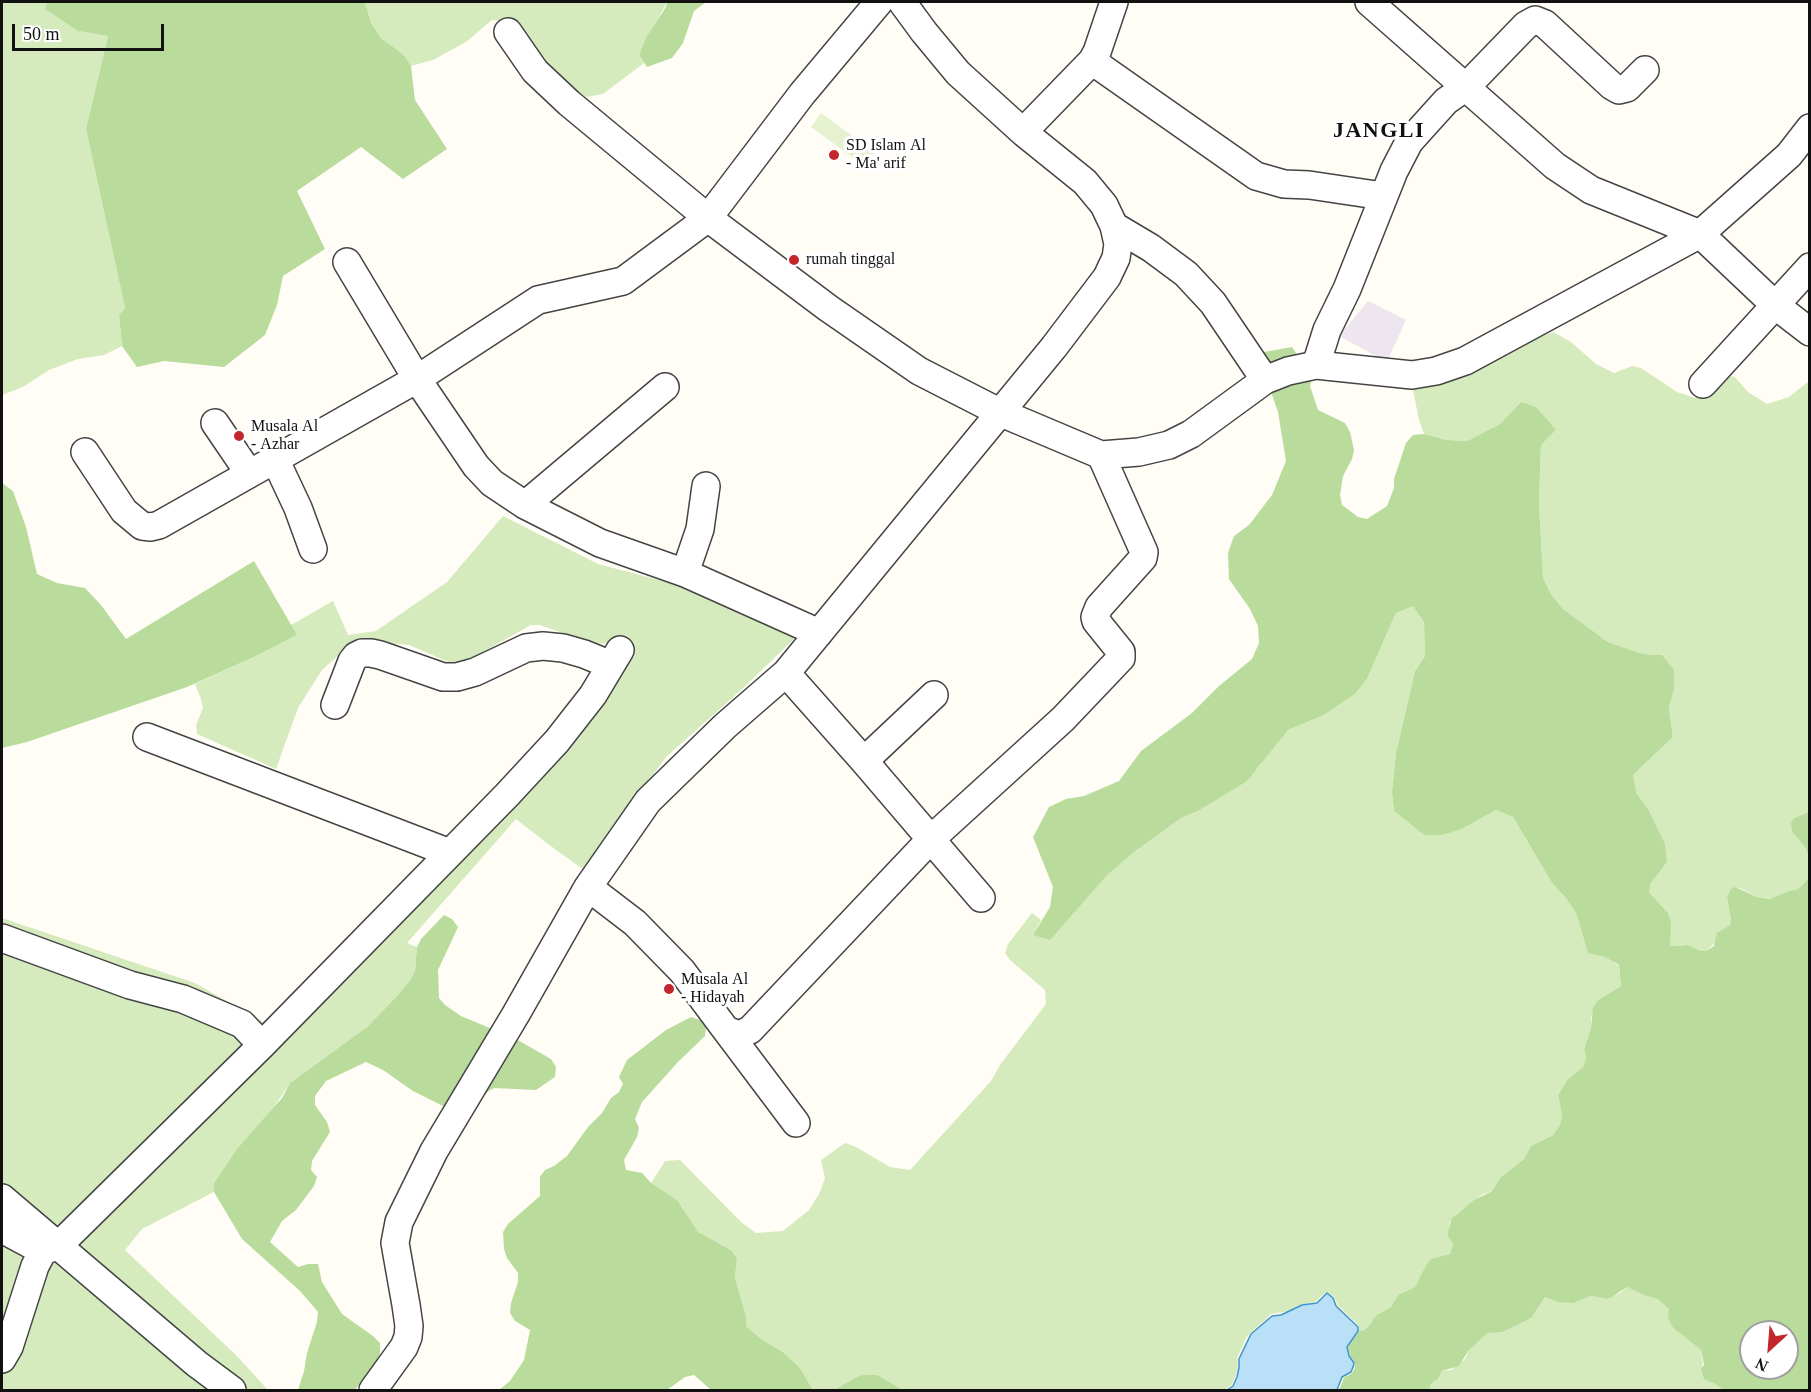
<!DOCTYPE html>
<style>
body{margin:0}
#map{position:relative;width:1811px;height:1392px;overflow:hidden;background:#fffdf5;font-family:Georgia,serif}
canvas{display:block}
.frame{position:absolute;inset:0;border:3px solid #111;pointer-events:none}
.north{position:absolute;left:1739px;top:1320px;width:60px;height:60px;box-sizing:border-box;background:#fff;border:2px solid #a0a0a0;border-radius:50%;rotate:206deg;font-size:16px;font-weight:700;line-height:24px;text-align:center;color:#111}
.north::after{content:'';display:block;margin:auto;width:21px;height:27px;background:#c4262e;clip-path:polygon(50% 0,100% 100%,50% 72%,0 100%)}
.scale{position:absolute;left:12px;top:24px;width:152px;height:27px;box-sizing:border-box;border:3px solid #111;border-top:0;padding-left:8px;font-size:18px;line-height:21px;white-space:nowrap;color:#111;-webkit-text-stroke:4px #fff;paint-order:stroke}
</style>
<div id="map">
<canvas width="1811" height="1392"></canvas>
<div class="frame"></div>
<div class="north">N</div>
<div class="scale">50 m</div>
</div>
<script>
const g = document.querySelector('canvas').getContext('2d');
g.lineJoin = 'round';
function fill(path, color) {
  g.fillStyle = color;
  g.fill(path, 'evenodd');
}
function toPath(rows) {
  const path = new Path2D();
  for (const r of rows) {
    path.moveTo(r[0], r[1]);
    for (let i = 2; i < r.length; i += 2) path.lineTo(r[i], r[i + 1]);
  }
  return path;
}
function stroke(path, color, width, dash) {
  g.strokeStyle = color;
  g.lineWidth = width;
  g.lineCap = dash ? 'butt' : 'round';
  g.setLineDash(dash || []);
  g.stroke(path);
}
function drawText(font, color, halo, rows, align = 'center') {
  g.font = font + ' Georgia,serif';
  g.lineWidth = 6;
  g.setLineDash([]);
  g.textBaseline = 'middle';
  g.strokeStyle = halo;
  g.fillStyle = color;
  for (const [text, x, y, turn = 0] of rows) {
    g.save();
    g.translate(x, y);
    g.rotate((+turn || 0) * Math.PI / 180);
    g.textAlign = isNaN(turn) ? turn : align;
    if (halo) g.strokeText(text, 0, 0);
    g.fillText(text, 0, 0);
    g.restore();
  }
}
fill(toPath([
 [1368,301,1406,320,1387,362,1339,336]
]), '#eee6ef');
fill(toPath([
 [1326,1292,1334,1297,1338,1305,1359,1327,1359,1331,1353,1339,1349,1351,1355,1363,1355,1368,1341,1382,1339,1390,1342,1377,1351,1372,1352,1360,1347,1352,1347,1347,1358,1331,1358,1327,1336,1306,1333,1298,1324,1295,1317,1303,1302,1305,1291,1312,1281,1315,1272,1316,1251,1334,1239,1359,1239,1368,1233,1386,1225,1390,1231,1385,1238,1368,1237,1358,1250,1333,1267,1317,1290,1311,1297,1306,1321,1298]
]), '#f6f3d4');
fill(toPath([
 [2,2,47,2,46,9,78,31,108,36,86,129,125,308,119,315,122,346,104,355,78,359,49,370,23,387,2,395],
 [365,2,667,2,639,55,644,63,603,94,587,97,568,86,550,69,511,22,492,20,466,42,433,60,411,66,404,55,381,38,371,23],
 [1553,332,1571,342,1596,364,1614,373,1632,366,1641,368,1677,392,1695,398,1718,384,1725,378,1734,376,1748,392,1767,404,1789,397,1809,381,1810,812,1794,818,1792,832,1805,847,1809,856,1809,878,1798,889,1789,891,1771,899,1757,897,1740,888,1727,897,1731,920,1730,925,1718,933,1716,942,1706,951,1701,951,1688,945,1669,946,1668,913,1649,892,1651,883,1667,862,1648,809,1637,794,1633,775,1673,737,1669,708,1674,690,1662,655,1643,654,1608,642,1563,609,1551,594,1543,578,1539,502,1541,445,1555,431,1521,402,1500,424,1467,441,1447,440,1424,434,1419,420,1412,385],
 [503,516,598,564,705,592,775,624,795,638,741,690,666,757,611,831,584,870,548,844,516,819,407,943,417,947,415,971,411,979,398,995,367,1027,290,1083,270,1113,236,1150,214,1183,214,1192,142,1229,125,1250,236,1355,268,1390,2,1390,2,918,195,983,286,1035,592,717,615,641,596,645,540,625,531,625,463,663,453,664,409,645,399,644,348,647,322,670,298,708,276,769,197,734,196,725,203,708,201,699,195,684,254,657,297,635,291,625,333,601,348,635,376,631,447,582],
 [1413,605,1424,622,1425,656,1415,671,1396,753,1392,792,1394,811,1424,835,1443,835,1462,829,1496,810,1513,817,1552,883,1565,897,1576,913,1588,953,1606,957,1619,966,1621,986,1598,1000,1591,1018,1591,1028,1584,1049,1586,1058,1583,1067,1568,1079,1558,1095,1562,1115,1560,1125,1553,1135,1531,1146,1524,1159,1500,1178,1492,1191,1483,1194,1456,1214,1450,1222,1448,1231,1453,1244,1450,1254,1431,1260,1426,1265,1415,1287,1398,1295,1391,1307,1372,1321,1365,1330,1359,1331,1359,1326,1338,1305,1334,1297,1326,1292,1316,1301,1297,1306,1290,1311,1271,1314,1250,1333,1245,1340,1237,1358,1238,1368,1235,1377,1231,1385,1225,1390,903,1390,876,1375,855,1378,834,1390,813,1390,800,1368,783,1352,761,1339,746,1326,746,1316,735,1278,737,1258,731,1250,698,1232,686,1217,683,1208,651,1183,665,1161,680,1160,741,1222,756,1233,783,1231,809,1210,819,1194,825,1178,821,1160,845,1143,856,1147,890,1167,910,1170,991,1081,1000,1065,1046,1004,1045,990,1010,960,1005,953,1008,944,1032,913,1041,920,1033,935,1149,839,1181,818,1198,811,1214,801,1259,767,1269,751,1288,730,1324,715,1355,694,1367,679,1396,613],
 [1627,1287,1659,1299,1670,1310,1668,1319,1673,1328,1701,1350,1704,1378,1715,1384,1723,1390,1429,1390,1431,1384,1438,1379,1442,1371,1451,1370,1465,1359,1468,1351,1488,1333,1502,1331,1528,1320,1532,1317,1545,1297,1558,1302,1583,1299,1591,1296,1607,1299,1620,1293]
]), '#d5ebbd');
fill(toPath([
 [47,2,365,2,371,23,381,38,404,55,411,66,415,100,447,149,403,179,361,147,297,191,325,249,283,276,277,305,265,335,224,367,164,361,137,367,122,346,119,315,125,308,86,129,108,36,78,31,45,9],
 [667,2,706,2,694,11,683,43,672,58,647,67,639,55,646,38,666,7],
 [1292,347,1312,377,1310,386,1318,410,1345,423,1350,432,1354,450,1352,459,1343,476,1340,495,1342,505,1358,517,1367,519,1387,506,1394,488,1394,479,1406,443,1413,435,1424,434,1447,440,1467,441,1500,424,1521,402,1536,407,1556,430,1541,445,1539,502,1543,578,1551,594,1563,609,1608,642,1643,654,1662,655,1674,670,1674,690,1669,708,1673,737,1633,775,1637,794,1648,809,1665,844,1667,862,1651,883,1649,892,1668,913,1671,923,1670,946,1688,945,1701,951,1706,951,1714,946,1717,933,1730,925,1731,920,1727,897,1731,889,1735,887,1757,897,1770,899,1789,891,1798,889,1809,878,1809,1390,1723,1390,1715,1384,1704,1379,1701,1369,1704,1365,1701,1350,1673,1328,1668,1319,1669,1309,1658,1299,1644,1295,1627,1287,1612,1297,1607,1299,1591,1296,1573,1303,1558,1302,1545,1297,1532,1317,1528,1320,1502,1332,1488,1333,1468,1351,1459,1366,1442,1371,1438,1379,1431,1384,1429,1390,1339,1390,1344,1378,1352,1373,1355,1368,1355,1363,1350,1356,1348,1347,1359,1331,1365,1330,1377,1315,1391,1307,1398,1295,1415,1287,1426,1265,1431,1259,1450,1254,1453,1244,1448,1236,1448,1231,1452,1218,1474,1200,1492,1191,1500,1178,1524,1159,1531,1146,1553,1135,1560,1125,1562,1115,1558,1095,1568,1079,1583,1067,1586,1058,1584,1049,1591,1028,1593,1008,1598,1000,1621,986,1619,965,1605,957,1588,953,1576,913,1565,897,1552,883,1513,817,1496,810,1462,829,1443,835,1424,835,1394,811,1392,792,1396,753,1415,671,1425,656,1424,622,1413,606,1396,613,1367,679,1355,694,1324,715,1288,730,1247,781,1198,811,1181,818,1135,851,1107,875,1050,940,1033,935,1050,907,1053,887,1033,837,1049,807,1066,799,1084,796,1119,781,1141,751,1192,713,1219,686,1252,659,1259,643,1258,626,1250,609,1229,579,1228,553,1234,536,1249,525,1272,495,1286,461,1278,412,1260,360,1264,352],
 [1751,1332,1787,1332,1787,1368,1751,1368],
 [2,483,13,491,26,527,37,574,57,583,85,588,101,605,126,639,254,561,297,635,254,657,187,687,27,742,2,748],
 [1809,812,1810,812,1809,856,1805,847,1792,832,1791,823,1794,818],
 [444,915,452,919,458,927,438,970,439,998,445,1005,461,1016,516,1039,551,1059,556,1067,555,1077,536,1090,494,1088,478,1098,447,1108,413,1091,383,1070,366,1062,326,1081,315,1096,315,1105,327,1122,330,1132,312,1161,311,1170,317,1177,314,1186,296,1210,282,1221,270,1242,298,1267,308,1264,318,1264,322,1282,342,1314,373,1336,380,1343,380,1353,374,1372,354,1390,298,1390,304,1371,307,1353,317,1322,318,1312,300,1291,242,1239,214,1192,214,1183,236,1150,282,1098,290,1083,367,1027,398,995,411,979,415,971,417,947,421,939],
 [691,1017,700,1020,706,1027,705,1036,678,1062,642,1102,635,1119,639,1128,637,1137,624,1160,626,1170,642,1173,651,1183,677,1200,698,1232,731,1250,737,1258,735,1278,746,1316,746,1326,761,1339,783,1352,800,1368,813,1390,711,1390,694,1375,685,1377,667,1390,499,1390,510,1381,524,1360,530,1330,515,1321,510,1313,511,1303,518,1282,518,1273,507,1258,504,1249,503,1232,508,1224,540,1196,540,1177,545,1170,554,1166,567,1156,588,1127,602,1113,611,1098,619,1092,623,1084,619,1077,627,1060,666,1030],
 [863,1375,877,1375,903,1390,834,1390,855,1378]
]), '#b9dc9c');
fill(toPath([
 [821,113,874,152,864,166,811,127]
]), '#e6f2cf');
const water = toPath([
 [1327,1293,1333,1298,1336,1306,1358,1327,1358,1331,1347,1347,1349,1356,1354,1363,1353,1367,1351,1372,1342,1377,1337,1390,1227,1390,1233,1386,1237,1377,1239,1368,1239,1359,1251,1334,1272,1316,1281,1315,1302,1305,1317,1303,1327,1293]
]);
fill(water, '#b9e0f7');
stroke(water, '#3f96cf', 1.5);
const minor = toPath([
 [1369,2,1555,166,1591,190,1700,234,1775,305,1810,332],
 [508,32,535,71,569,103,708,218,802,94,879,2],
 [1092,61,1256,176,1284,184,1309,185,1383,196],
 [1023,132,1092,61,1097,52,1114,2],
 [1114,226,1151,248,1186,274,1213,303,1265,380],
 [347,262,417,379,476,466,492,483,525,505,600,543,685,573,819,633],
 [1316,365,1327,330,1347,289,1394,171,1409,142,1446,101,1466,87,1526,25,1535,20,1545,24,1612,86,1619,90,1627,88,1645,70],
 [1703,384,1810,267],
 [215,423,249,473],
 [85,452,124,511,142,526,151,527,159,525,417,379,538,300,623,281,708,218,828,308,919,371,999,412,1101,455,1139,452,1169,445,1191,434,1265,380,1288,371,1316,365,1412,375,1436,371,1465,361,1700,234,1789,155,1810,128],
 [275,459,298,508,313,549],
 [525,505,665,387],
 [685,573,700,529,706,486],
 [786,673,864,761,981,898],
 [335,705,352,661,356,656,362,653,371,653,380,655,443,677,457,677,475,672,526,648,543,646,563,648,584,654,611,665],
 [147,737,450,853],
 [864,761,934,695],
 [588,887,635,923,682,971,726,1030,739,1035,750,1030,931,839,1063,719,1121,658,1121,652,1096,621,1095,617,1099,607,1143,558,1144,552,1101,455],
 [2,938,130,985,183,999,242,1024,262,1045],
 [726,1030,796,1123],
 [2,1198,197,1364,232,1390],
 [2,1229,43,1251],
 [2,1359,9,1347,35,1266,43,1251,59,1245,262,1045,507,795,557,741,593,695,620,650],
 [373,1390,404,1347,408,1337,409,1326,406,1305,395,1243,399,1222,434,1151,516,1014,588,887,648,801,725,726,786,673,1054,347,1107,277,1116,258,1118,244,1114,226,1104,205,1085,182,1023,132,958,73,924,32,902,2]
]);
stroke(minor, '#444', 30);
stroke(minor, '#fff', 27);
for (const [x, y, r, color] of [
 [834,155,6,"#c4262e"],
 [794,260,6,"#c4262e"],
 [239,436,6,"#c4262e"],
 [669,989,6,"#c4262e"]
]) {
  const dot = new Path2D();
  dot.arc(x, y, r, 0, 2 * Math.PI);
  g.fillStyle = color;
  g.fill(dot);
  stroke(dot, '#fff', 2);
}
drawText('16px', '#111', '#fff', [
 ["SD Islam Al",846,146],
 ["- Ma' arif",846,164],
 ["rumah tinggal",806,260],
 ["Musala Al",251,427],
 ["- Azhar",251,445],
 ["Musala Al",681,980],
 ["- Hidayah",681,998]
], 'left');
g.letterSpacing = '1.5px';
drawText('bold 22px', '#111', '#fff', [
 ["JANGLI",1379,131]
]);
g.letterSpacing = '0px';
</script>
